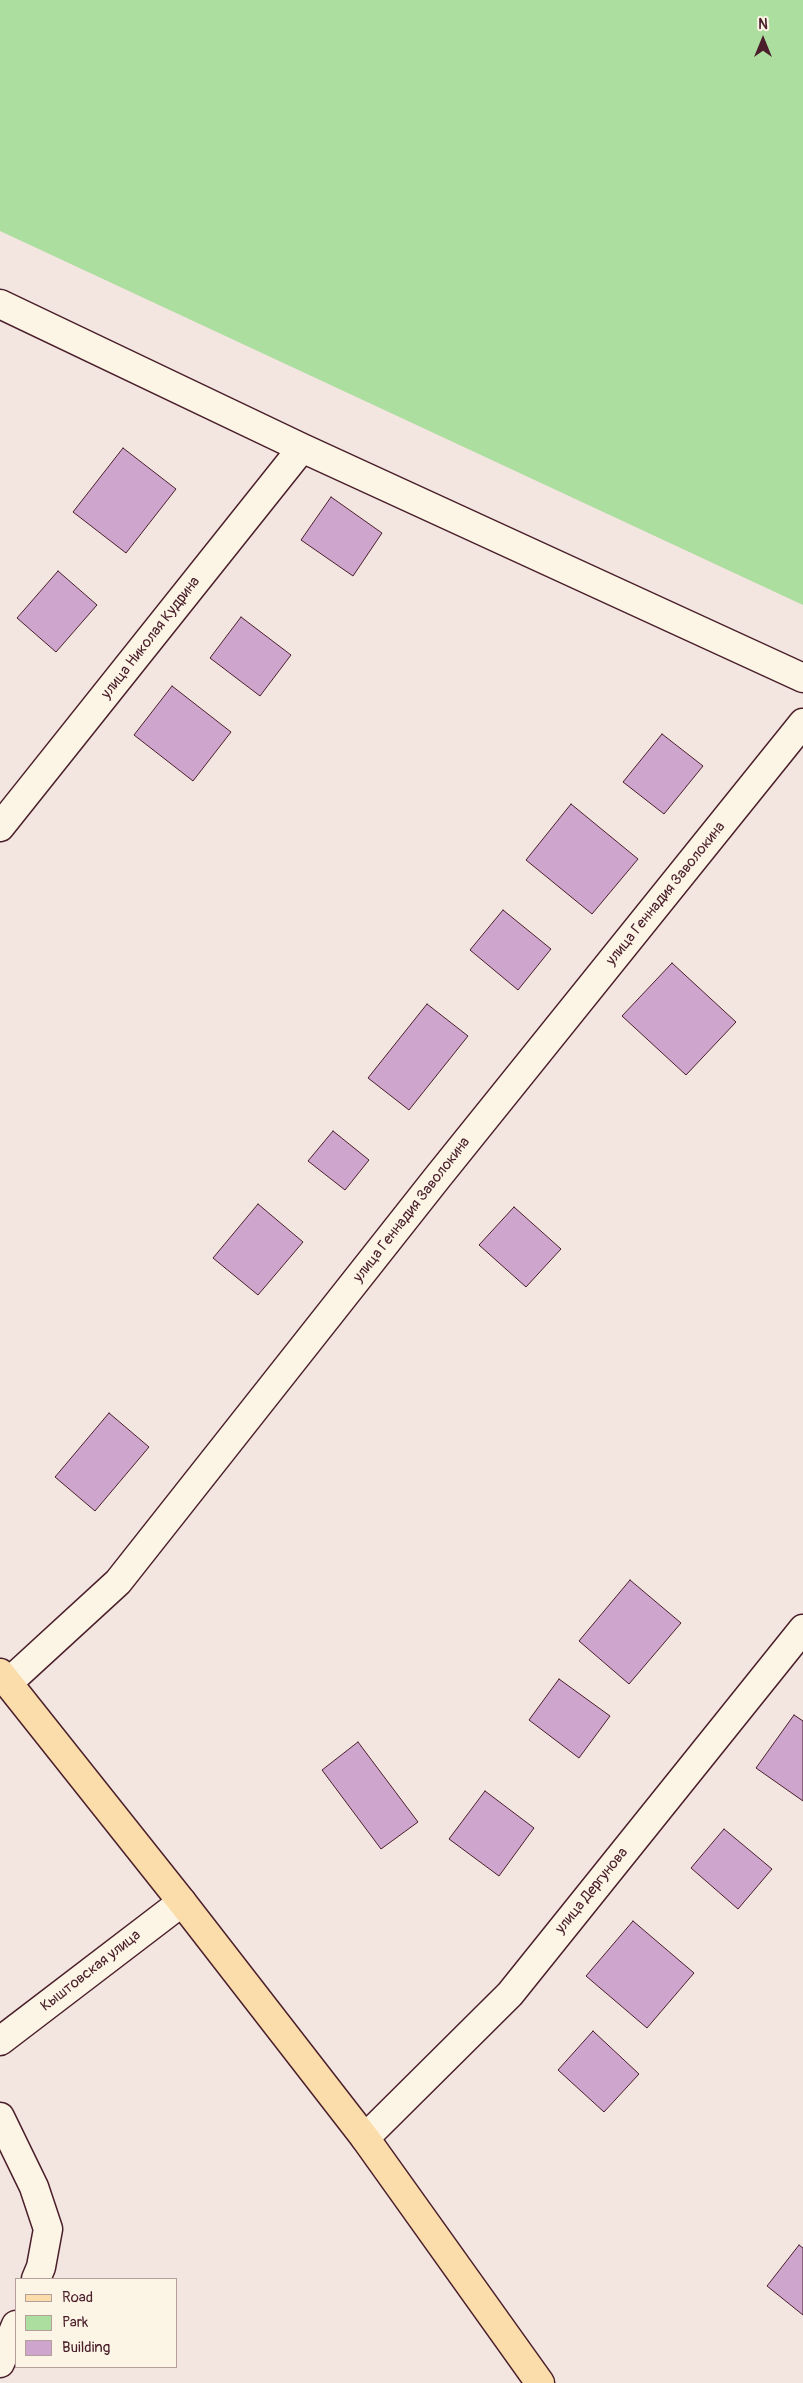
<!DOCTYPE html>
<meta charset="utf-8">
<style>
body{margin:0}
#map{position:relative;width:803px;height:2383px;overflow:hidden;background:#f3e5e0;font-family:Pangolin,sans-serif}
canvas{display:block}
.legend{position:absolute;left:15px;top:2278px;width:162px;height:90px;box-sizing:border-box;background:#fcf5e5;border:1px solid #b59f9b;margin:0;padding:6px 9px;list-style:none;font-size:15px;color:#4a1f2b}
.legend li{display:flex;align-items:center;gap:10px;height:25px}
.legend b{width:25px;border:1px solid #b59f9b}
.north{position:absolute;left:738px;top:15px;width:50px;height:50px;-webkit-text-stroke:4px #fcf5e5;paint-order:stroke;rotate:0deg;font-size:14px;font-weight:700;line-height:20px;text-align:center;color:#4a1f2b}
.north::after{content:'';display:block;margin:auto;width:18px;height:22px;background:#4a1f2b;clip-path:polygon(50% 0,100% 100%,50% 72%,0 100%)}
</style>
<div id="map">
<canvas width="803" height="2383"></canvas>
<ul class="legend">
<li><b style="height:6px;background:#faddab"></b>Road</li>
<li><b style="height:14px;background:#acde9f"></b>Park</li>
<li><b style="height:14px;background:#cea5cc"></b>Building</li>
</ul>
<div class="north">N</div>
</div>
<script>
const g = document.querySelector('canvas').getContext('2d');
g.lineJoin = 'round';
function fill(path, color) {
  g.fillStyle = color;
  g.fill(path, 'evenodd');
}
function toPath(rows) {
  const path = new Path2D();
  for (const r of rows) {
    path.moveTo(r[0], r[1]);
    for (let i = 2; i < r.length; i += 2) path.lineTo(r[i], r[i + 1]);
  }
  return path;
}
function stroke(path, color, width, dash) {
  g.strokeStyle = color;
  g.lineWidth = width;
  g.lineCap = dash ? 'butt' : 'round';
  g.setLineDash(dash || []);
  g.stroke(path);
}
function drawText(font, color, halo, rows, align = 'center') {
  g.font = font + ' Pangolin,sans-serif';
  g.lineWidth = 4;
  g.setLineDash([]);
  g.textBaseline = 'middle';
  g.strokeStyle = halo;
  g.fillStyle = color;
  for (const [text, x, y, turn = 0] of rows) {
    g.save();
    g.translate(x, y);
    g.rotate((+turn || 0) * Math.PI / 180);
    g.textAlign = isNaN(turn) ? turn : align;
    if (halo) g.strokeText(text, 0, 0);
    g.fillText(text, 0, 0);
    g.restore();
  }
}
fill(toPath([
 [0,0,803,0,803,605,0,231]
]), '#acde9f');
const building = toPath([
 [123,448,176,489,126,553,73,512,123,448],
 [331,497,382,533,353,576,301,540,331,497],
 [58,571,97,605,56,652,17,618,58,571],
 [241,617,291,655,260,696,210,658,241,617],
 [172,686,231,732,193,781,134,735,172,686],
 [662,734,703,766,664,814,623,782,662,734],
 [571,804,638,859,592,914,526,860,571,804],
 [503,910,551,949,518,990,470,950,503,910],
 [672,963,736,1022,686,1075,622,1016,672,963],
 [427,1004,468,1036,409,1110,368,1078,427,1004],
 [333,1131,369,1160,345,1190,308,1161,333,1131],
 [258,1204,303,1242,258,1295,213,1258,258,1204],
 [514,1207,561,1249,526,1287,479,1245,514,1207],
 [109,1413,149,1447,95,1511,55,1477,109,1413],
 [630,1580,681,1623,629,1684,579,1641,630,1580],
 [559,1679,610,1716,579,1758,529,1720,559,1679],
 [794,1715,803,1721,803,1801,756,1768,794,1715],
 [358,1742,418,1822,381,1849,322,1770,358,1742],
 [485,1791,534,1828,499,1876,449,1839,485,1791],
 [724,1829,772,1869,738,1909,691,1868,724,1829],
 [633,1921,694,1973,647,2028,586,1976,633,1921],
 [593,2031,639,2074,604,2112,558,2070,593,2031],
 [799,2245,803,2248,803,2315,767,2286,799,2245]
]);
fill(building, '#cea5cc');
stroke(building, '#4a1f2b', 1);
const minor = toPath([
 [0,304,302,448,803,678],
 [0,827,302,448],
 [8,1683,118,1582,437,1178,803,723],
 [0,2041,182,1902],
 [0,2117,34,2187,48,2229,41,2267,36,2279],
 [365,2138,510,1994,803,1629],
 [0,2363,16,2325]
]);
const major = toPath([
 [0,1673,182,1902,365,2138,540,2383]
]);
stroke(minor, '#4a1f2b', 31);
stroke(major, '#4a1f2b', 31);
stroke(minor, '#fcf5e5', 28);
stroke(major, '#faddab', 28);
drawText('15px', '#4a1f2b', '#fcf5e5', [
 ["улица Николая Кудрина",151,638,-52],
 ["улица Геннадия Заволокина",666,894,-51],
 ["улица Геннадия Заволокина",412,1210,-52],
 ["улица Дергунова",592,1891,-51],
 ["Кыштовская улица",91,1971,-38]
]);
</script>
